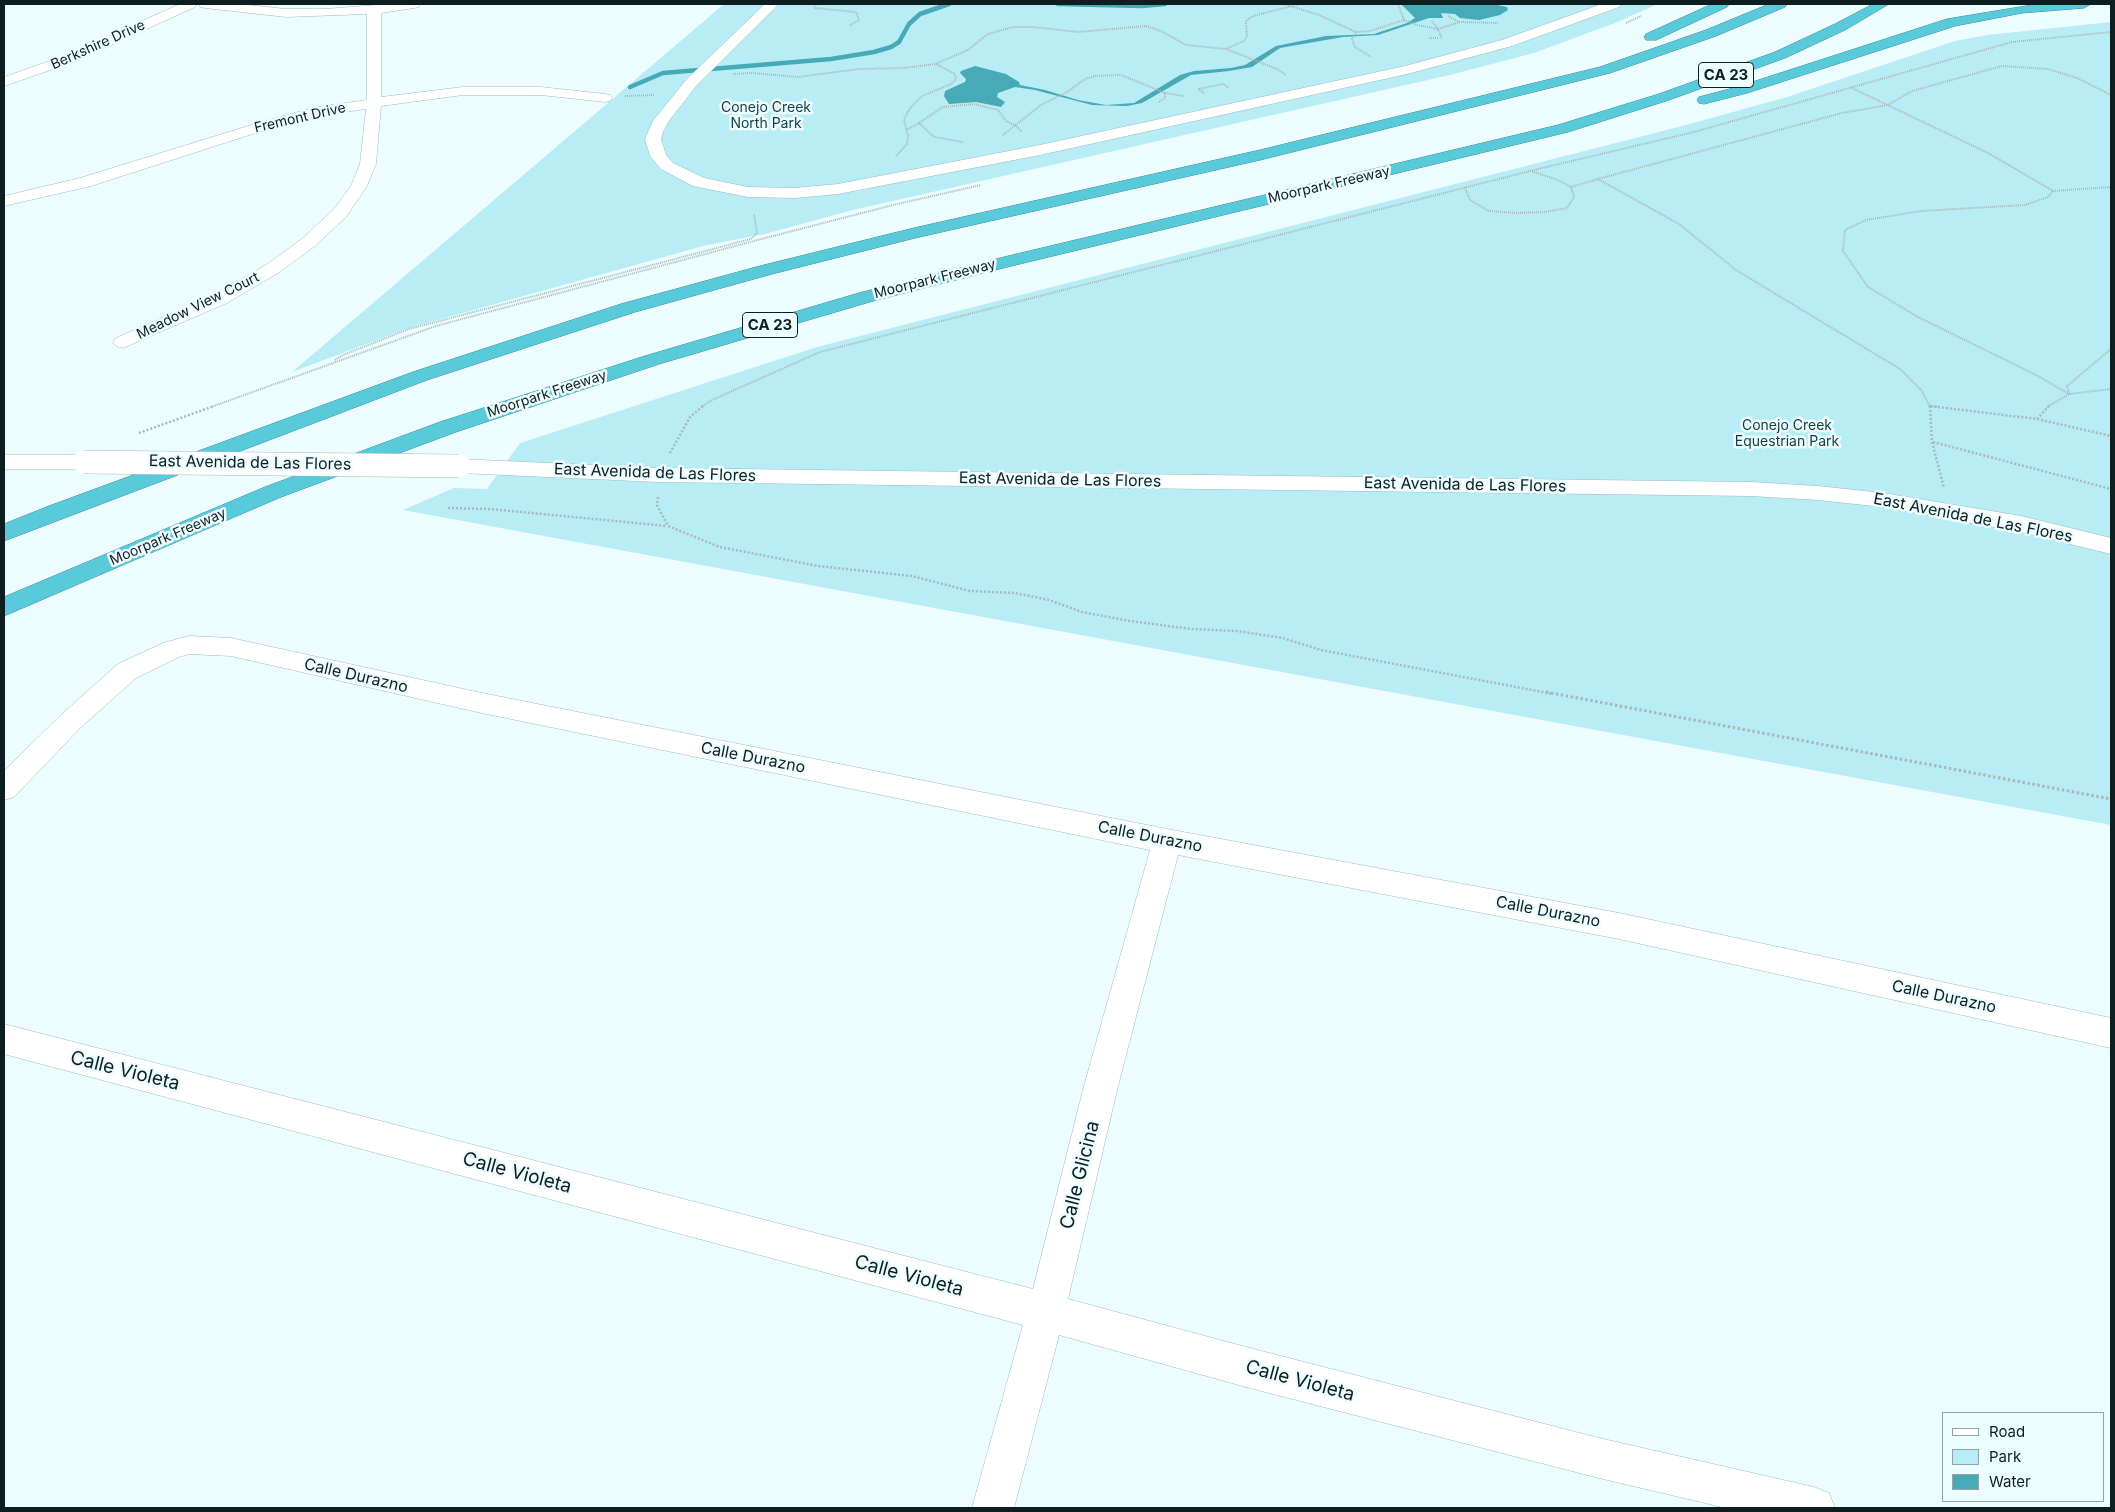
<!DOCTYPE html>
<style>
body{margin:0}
#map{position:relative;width:2115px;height:1512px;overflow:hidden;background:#edfdff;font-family:Inter,sans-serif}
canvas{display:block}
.frame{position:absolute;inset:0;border:5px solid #0e1d1f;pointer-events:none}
.legend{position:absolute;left:1942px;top:1412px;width:162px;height:90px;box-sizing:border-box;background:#edfdff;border:1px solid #94a3a5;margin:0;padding:6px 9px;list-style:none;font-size:15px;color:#0e1d1f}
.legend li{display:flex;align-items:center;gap:10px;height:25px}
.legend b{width:25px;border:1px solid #94a3a5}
</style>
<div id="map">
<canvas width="2115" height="1512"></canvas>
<div class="frame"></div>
<ul class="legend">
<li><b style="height:6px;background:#fff"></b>Road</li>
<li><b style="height:14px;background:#b8edf5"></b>Park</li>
<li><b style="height:14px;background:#48a9b7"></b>Water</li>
</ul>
</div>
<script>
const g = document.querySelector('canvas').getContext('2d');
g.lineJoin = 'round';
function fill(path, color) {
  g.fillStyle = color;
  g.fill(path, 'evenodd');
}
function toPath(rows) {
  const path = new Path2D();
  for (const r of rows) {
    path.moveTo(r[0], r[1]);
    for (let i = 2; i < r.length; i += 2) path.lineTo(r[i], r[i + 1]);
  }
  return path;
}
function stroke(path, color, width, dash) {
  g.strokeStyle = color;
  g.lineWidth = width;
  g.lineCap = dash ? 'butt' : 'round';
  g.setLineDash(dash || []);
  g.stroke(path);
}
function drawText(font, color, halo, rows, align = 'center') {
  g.font = font + ' Inter,sans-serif';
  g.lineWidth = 5;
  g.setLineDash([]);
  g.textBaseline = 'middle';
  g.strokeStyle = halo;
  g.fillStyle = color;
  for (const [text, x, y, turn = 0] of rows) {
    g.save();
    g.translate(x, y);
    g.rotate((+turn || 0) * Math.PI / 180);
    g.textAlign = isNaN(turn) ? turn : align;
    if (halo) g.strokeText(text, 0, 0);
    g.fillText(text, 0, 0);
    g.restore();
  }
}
fill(toPath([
 [724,4,1658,4,1615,23,1534,53,1450,75,853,210,765,234,707,245,409,328,292,372],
 [2111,22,2111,825,403,510,454,488,487,489,520,443,817,347,1686,125,1787,97,1955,41,1987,35]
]), '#b8edf5');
fill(toPath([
 [1401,4,1492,4,1507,7,1508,10,1500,15,1479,20,1460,18,1455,14,1441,13,1443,18,1429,18,1378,35,1343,37,1280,48,1252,67,1229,71,1191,75,1142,103,1127,106,1092,105,1035,90,1015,87,998,93,997,97,1005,102,1001,107,976,102,949,104,944,96,945,91,965,82,966,79,960,73,961,71,975,66,1006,74,1019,82,1020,85,1045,90,1078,100,1106,105,1134,103,1180,75,1194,71,1231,68,1245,65,1276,46,1326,36,1374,34,1407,23,1415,18]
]), '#48a9b7');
stroke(toPath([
 [1058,4,1142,6,1165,4],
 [630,87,663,73,831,59,874,52,891,47,899,42,909,24,920,14,949,4]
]), '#48a9b7', 4.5);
const minor = toPath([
 [180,4,197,4,195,7,74,62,4,86,4,77,64,56,180,4],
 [199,4,238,4,286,9,325,9,389,4,420,4,419,7,414,8,381,13,381,97,463,87,541,87,605,94,610,95,612,98,610,101,605,102,541,95,463,95,381,106,376,164,367,186,346,217,315,246,278,273,227,303,123,348,116,346,113,342,116,338,213,295,266,265,303,238,334,209,351,186,360,164,366,109,317,116,271,128,91,186,4,206,4,196,80,178,261,122,317,107,367,100,367,14,286,17,205,8,200,7,199,4],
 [765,4,779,4,696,86,668,122,663,132,661,139,666,155,673,163,704,178,748,187,795,188,838,184,1040,145,1405,66,1502,40,1602,4,1621,4,1619,7,1512,46,1407,74,1040,155,838,194,795,198,748,197,693,186,661,169,650,156,645,139,653,121,686,80,765,4],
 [4,455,84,455,92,457,95,462,92,467,84,469,4,469,4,455],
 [459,459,659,468,1751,482,1818,486,1883,493,2021,516,2111,538,2111,554,2021,532,1883,507,1818,500,1751,496,659,482,459,473,451,471,448,466,451,461,459,459],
 [189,636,231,638,477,692,1167,829,1619,913,2111,1018,2111,1048,1619,939,1178,855,1118,1086,1068,1299,1246,1347,1599,1438,1814,1487,1829,1493,1835,1508,1726,1508,1599,1478,1246,1387,1059,1335,1014,1508,972,1508,1023,1325,4,1054,4,1024,1033,1289,1084,1086,1150,850,477,712,231,656,189,654,179,657,136,678,80,728,14,797,4,800,4,771,62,714,118,664,163,643,189,636]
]);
const highway = toPath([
 [1712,4,1729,4,1727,7,1656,40,1646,40,1644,37,1646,34,1712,4],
 [1769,4,1787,4,1785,7,1716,36,1610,73,1260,160,915,238,772,274,635,312,427,380,4,541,4,524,49,506,413,372,621,304,760,266,914,228,1260,150,1600,67,1706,30,1769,4],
 [1873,4,1889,4,1845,30,1785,58,1669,100,1568,132,1003,268,873,301,659,364,456,432,281,497,4,616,4,597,265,487,440,422,645,356,859,293,1000,258,1558,125,1659,94,1775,52,1835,24,1873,4],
 [2038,4,2091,4,2084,8,2022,13,1955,26,1747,93,1704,104,1699,103,1697,100,1699,97,1737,87,1947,19,2038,4]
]);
stroke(minor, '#98bdc3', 1);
stroke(highway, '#3e8d99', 1);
stroke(toPath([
 [813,4,815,8,856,12,859,20,849,26],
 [1284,4,1319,15,1356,32,1370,31,1404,20,1398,4],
 [1448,16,1459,22],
 [1404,20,1417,25,1438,29,1442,39],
 [1432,21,1438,29,1460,22,1498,23],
 [1626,23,1641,16],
 [1356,32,1352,39,1355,47,1371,57],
 [1429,38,1439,38],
 [1226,49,1277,69,1286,75],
 [733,74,752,73,798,77,859,69,904,68,935,64,968,50,988,34,1013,27,1033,27,1078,32,1146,26,1161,31,1186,45,1226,49,1244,41,1247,36,1246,21,1253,16,1300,4],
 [1852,88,1990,154,2053,191,2111,187],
 [1204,93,1198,89,1223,84,1229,88],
 [625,96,654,95],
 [1159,102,1165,98,1165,93,1184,96],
 [919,123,943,107,974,104,998,110,1006,121,1016,126,1022,132],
 [906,130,919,123,934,137,963,142],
 [1003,135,1041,105,1067,92,1085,79,1095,76,1121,75,1165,93],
 [896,156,907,144,908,136,904,119,911,107,922,96,951,84,956,79,955,74,936,64],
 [1571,187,1598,179],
 [1465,188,1470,200,1489,211,1516,213,1545,212,1567,208,1574,197,1571,187,1558,180,1531,171],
 [2053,191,2048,197,2025,205,1921,211,1866,220,1845,230,1843,251,1868,287,1918,317,2036,375,2069,394],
 [751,239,757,233,754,214],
 [335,360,343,355,409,329,751,239],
 [2069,394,2067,386,2111,349],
 [1930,406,1940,407],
 [211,407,436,326,769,237,893,205,981,185],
 [701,407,712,400,820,352,1538,169,1694,132,2012,42,2111,32],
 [1930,407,1922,391,1900,369,1736,270,1679,224,1598,179,1842,113,1888,105,1912,91,2002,66,2048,69,2077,78,2111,95],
 [2047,407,2069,394,2111,389]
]), '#a9b9bb', 2, [1, 1]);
stroke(toPath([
 [1930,406,2037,419,2111,436],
 [1930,406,1932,442,1944,488],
 [2037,419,2049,406],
 [139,433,214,406],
 [1933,442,2111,489],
 [670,453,690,417,703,406],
 [658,497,657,505,668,526,720,547,818,566,912,576,970,591,1015,593,1049,600,1082,612,1130,621,1192,629,1237,631,1283,638,1321,650,1553,694],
 [448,508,490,509,667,526]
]), '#a9b9bb', 2.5, [2, 2]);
stroke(toPath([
 [1546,692,2111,799]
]), '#a9b9bb', 3, [2.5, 2.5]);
fill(minor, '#fff');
fill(highway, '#58cada');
const minorBridge = toPath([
 [84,462,459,466]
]);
stroke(minorBridge, '#98bdc3', 24, []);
stroke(minorBridge, '#fff', 23);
drawText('14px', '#0e1d1f', '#edfdff', [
 ["Berkshire Drive",98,45,-24],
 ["Fremont Drive",300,118,-13],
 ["Moorpark Freeway",1329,185,-13],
 ["Moorpark Freeway",935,279,-14],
 ["Meadow View Court",198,306,-26],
 ["Moorpark Freeway",547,394,-18],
 ["Moorpark Freeway",168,537,-23]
]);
drawText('14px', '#113e44', '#edfdff', [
 ["Conejo Creek",766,108],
 ["North Park",766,124],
 ["Conejo Creek",1787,426],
 ["Equestrian Park",1787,442]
]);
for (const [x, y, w] of [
 [1726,75,55],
 [770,325,55]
]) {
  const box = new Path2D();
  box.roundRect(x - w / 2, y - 12.5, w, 25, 4);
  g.fillStyle = '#edfdff';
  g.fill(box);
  stroke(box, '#0e1d1f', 1);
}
drawText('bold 15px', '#0e1d1f', null, [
 ["CA 23",1726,75],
 ["CA 23",770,325]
]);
drawText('16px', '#0e1d1f', '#edfdff', [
 ["East Avenida de Las Flores",250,463,1],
 ["East Avenida de Las Flores",655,473,2],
 ["East Avenida de Las Flores",1060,480,1],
 ["East Avenida de Las Flores",1465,485,1],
 ["East Avenida de Las Flores",1973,518,11],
 ["Calle Durazno",356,676,13],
 ["Calle Durazno",753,758,11],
 ["Calle Durazno",1150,837,11],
 ["Calle Durazno",1548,912,11],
 ["Calle Durazno",1944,997,12]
]);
drawText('19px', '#0e1d1f', '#edfdff', [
 ["Calle Violeta",125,1071,14],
 ["Calle Violeta",517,1173,15],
 ["Calle Glicina",1080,1175,-76],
 ["Calle Violeta",909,1276,15],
 ["Calle Violeta",1300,1381,15]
]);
</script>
